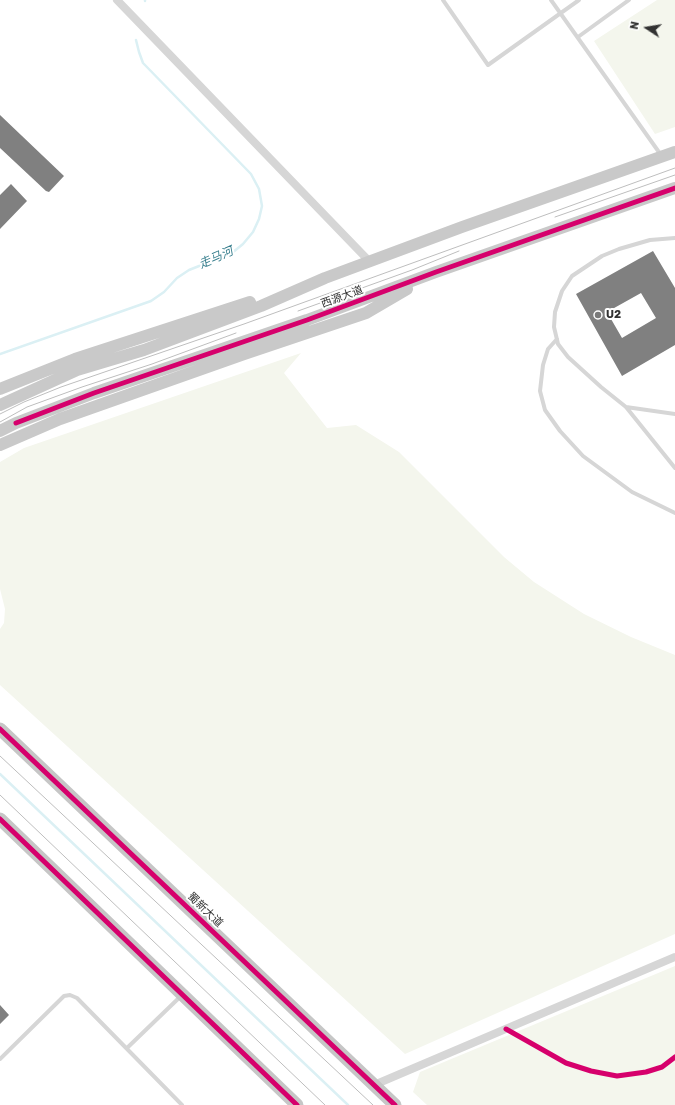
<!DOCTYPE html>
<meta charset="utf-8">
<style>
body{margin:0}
#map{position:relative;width:675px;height:1105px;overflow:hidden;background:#fff;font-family:Rubik,sans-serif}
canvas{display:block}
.north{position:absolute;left:627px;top:8px;width:40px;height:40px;-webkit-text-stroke:3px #fff;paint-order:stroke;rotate:282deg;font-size:11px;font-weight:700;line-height:16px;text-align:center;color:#323232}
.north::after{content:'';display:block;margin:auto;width:14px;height:18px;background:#323232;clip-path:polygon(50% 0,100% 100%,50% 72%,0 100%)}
</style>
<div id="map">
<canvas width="675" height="1105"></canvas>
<div class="north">N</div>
</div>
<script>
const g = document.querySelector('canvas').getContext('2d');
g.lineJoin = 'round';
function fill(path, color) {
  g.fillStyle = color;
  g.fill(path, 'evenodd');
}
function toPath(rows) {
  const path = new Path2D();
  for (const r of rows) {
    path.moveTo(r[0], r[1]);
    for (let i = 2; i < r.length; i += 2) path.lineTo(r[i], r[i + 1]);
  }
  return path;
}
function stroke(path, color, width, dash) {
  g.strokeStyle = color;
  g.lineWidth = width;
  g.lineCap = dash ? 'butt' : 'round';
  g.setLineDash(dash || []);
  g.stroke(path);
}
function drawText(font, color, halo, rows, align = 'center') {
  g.font = font + ' Rubik,"Noto Sans SC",sans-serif';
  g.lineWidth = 4;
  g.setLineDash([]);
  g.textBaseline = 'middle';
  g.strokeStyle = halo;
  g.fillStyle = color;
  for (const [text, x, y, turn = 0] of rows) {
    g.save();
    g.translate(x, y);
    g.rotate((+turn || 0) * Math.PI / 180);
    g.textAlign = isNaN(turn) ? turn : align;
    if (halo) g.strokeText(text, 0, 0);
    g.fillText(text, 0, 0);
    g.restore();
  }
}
fill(toPath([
 [657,0,675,0,675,127,655,134,594,41],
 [301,353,284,373,327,428,356,425,399,452,504,557,534,582,584,614,631,637,675,655,675,934,405,1054,0,685,0,629,4,623,5,609,0,589,0,462,24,448],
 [675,966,675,1105,427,1105,413,1092,420,1072]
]), '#f4f6ed');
stroke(toPath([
 [145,0,145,1],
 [0,354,151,301,164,292,177,278,189,270,232,253,243,244,253,232,259,219,262,206,259,189,251,174,143,63,139,52,136,40],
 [0,774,348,1105]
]), '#dbf0f4', 2.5);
fill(toPath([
 [0,115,64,176,49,192,46,191,0,148],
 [11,184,27,201,0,229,0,195],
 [653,251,675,288,675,345,622,376,576,294],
 [641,293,656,318,622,338,607,312],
 [0,1005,9,1015,0,1024]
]), '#808080');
stroke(toPath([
 [443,0,488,65,579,0],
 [551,0,661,155],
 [578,37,629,0],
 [675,238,650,240,619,249,602,256,572,276,562,291,555,312,554,327,558,344,568,357,601,387,626,407,675,468],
 [557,339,548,349,543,365,540,391,545,410,560,431,583,456,632,492,675,513],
 [626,407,675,414],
 [127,1048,181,996],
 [0,1059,64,996,70,995,77,998,182,1105]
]), '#d6d6d6', 4);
stroke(toPath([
 [117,0,370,262],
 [374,1085,675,957]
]), '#d6d6d6', 8);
stroke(toPath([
 [0,389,75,359,250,302],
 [0,405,77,370,144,350,261,306,325,278,462,227,675,152],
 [0,431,16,423,94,393,307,320,436,272,675,188],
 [0,445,60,419,244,354,366,313,407,289]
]), '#c9c9c9', 12);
stroke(toPath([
 [0,729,395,1105],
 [0,819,297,1105]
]), '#c6c6c6', 13);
stroke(toPath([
 [555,217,675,175],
 [298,311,412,270,459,251],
 [0,414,24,402,61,387,244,324,675,168],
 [0,422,27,407,82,387,152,364,236,333],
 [0,756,373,1105],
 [0,795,325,1105]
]), '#bebebe', 1);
stroke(toPath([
 [16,423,94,393,307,320,436,272,675,188],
 [0,729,395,1105],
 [0,819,297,1105],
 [506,1029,566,1063,591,1071,617,1076,646,1072,662,1067,675,1057]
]), '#d6006c', 5);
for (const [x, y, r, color] of [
 [598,315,4,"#7a7a7a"]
]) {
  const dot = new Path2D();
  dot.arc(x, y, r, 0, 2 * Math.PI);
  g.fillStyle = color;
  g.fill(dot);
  stroke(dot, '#fff', 1.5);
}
drawText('11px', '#323232', '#fff', [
 ["西源大道",342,297,-20],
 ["蜀新大道",205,910,44]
]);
drawText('bold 11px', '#323232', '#fff', [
 ["U2",606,315]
], 'left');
drawText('italic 12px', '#357d8c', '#fff', [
 ["走马河",216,258,-24]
]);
</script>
